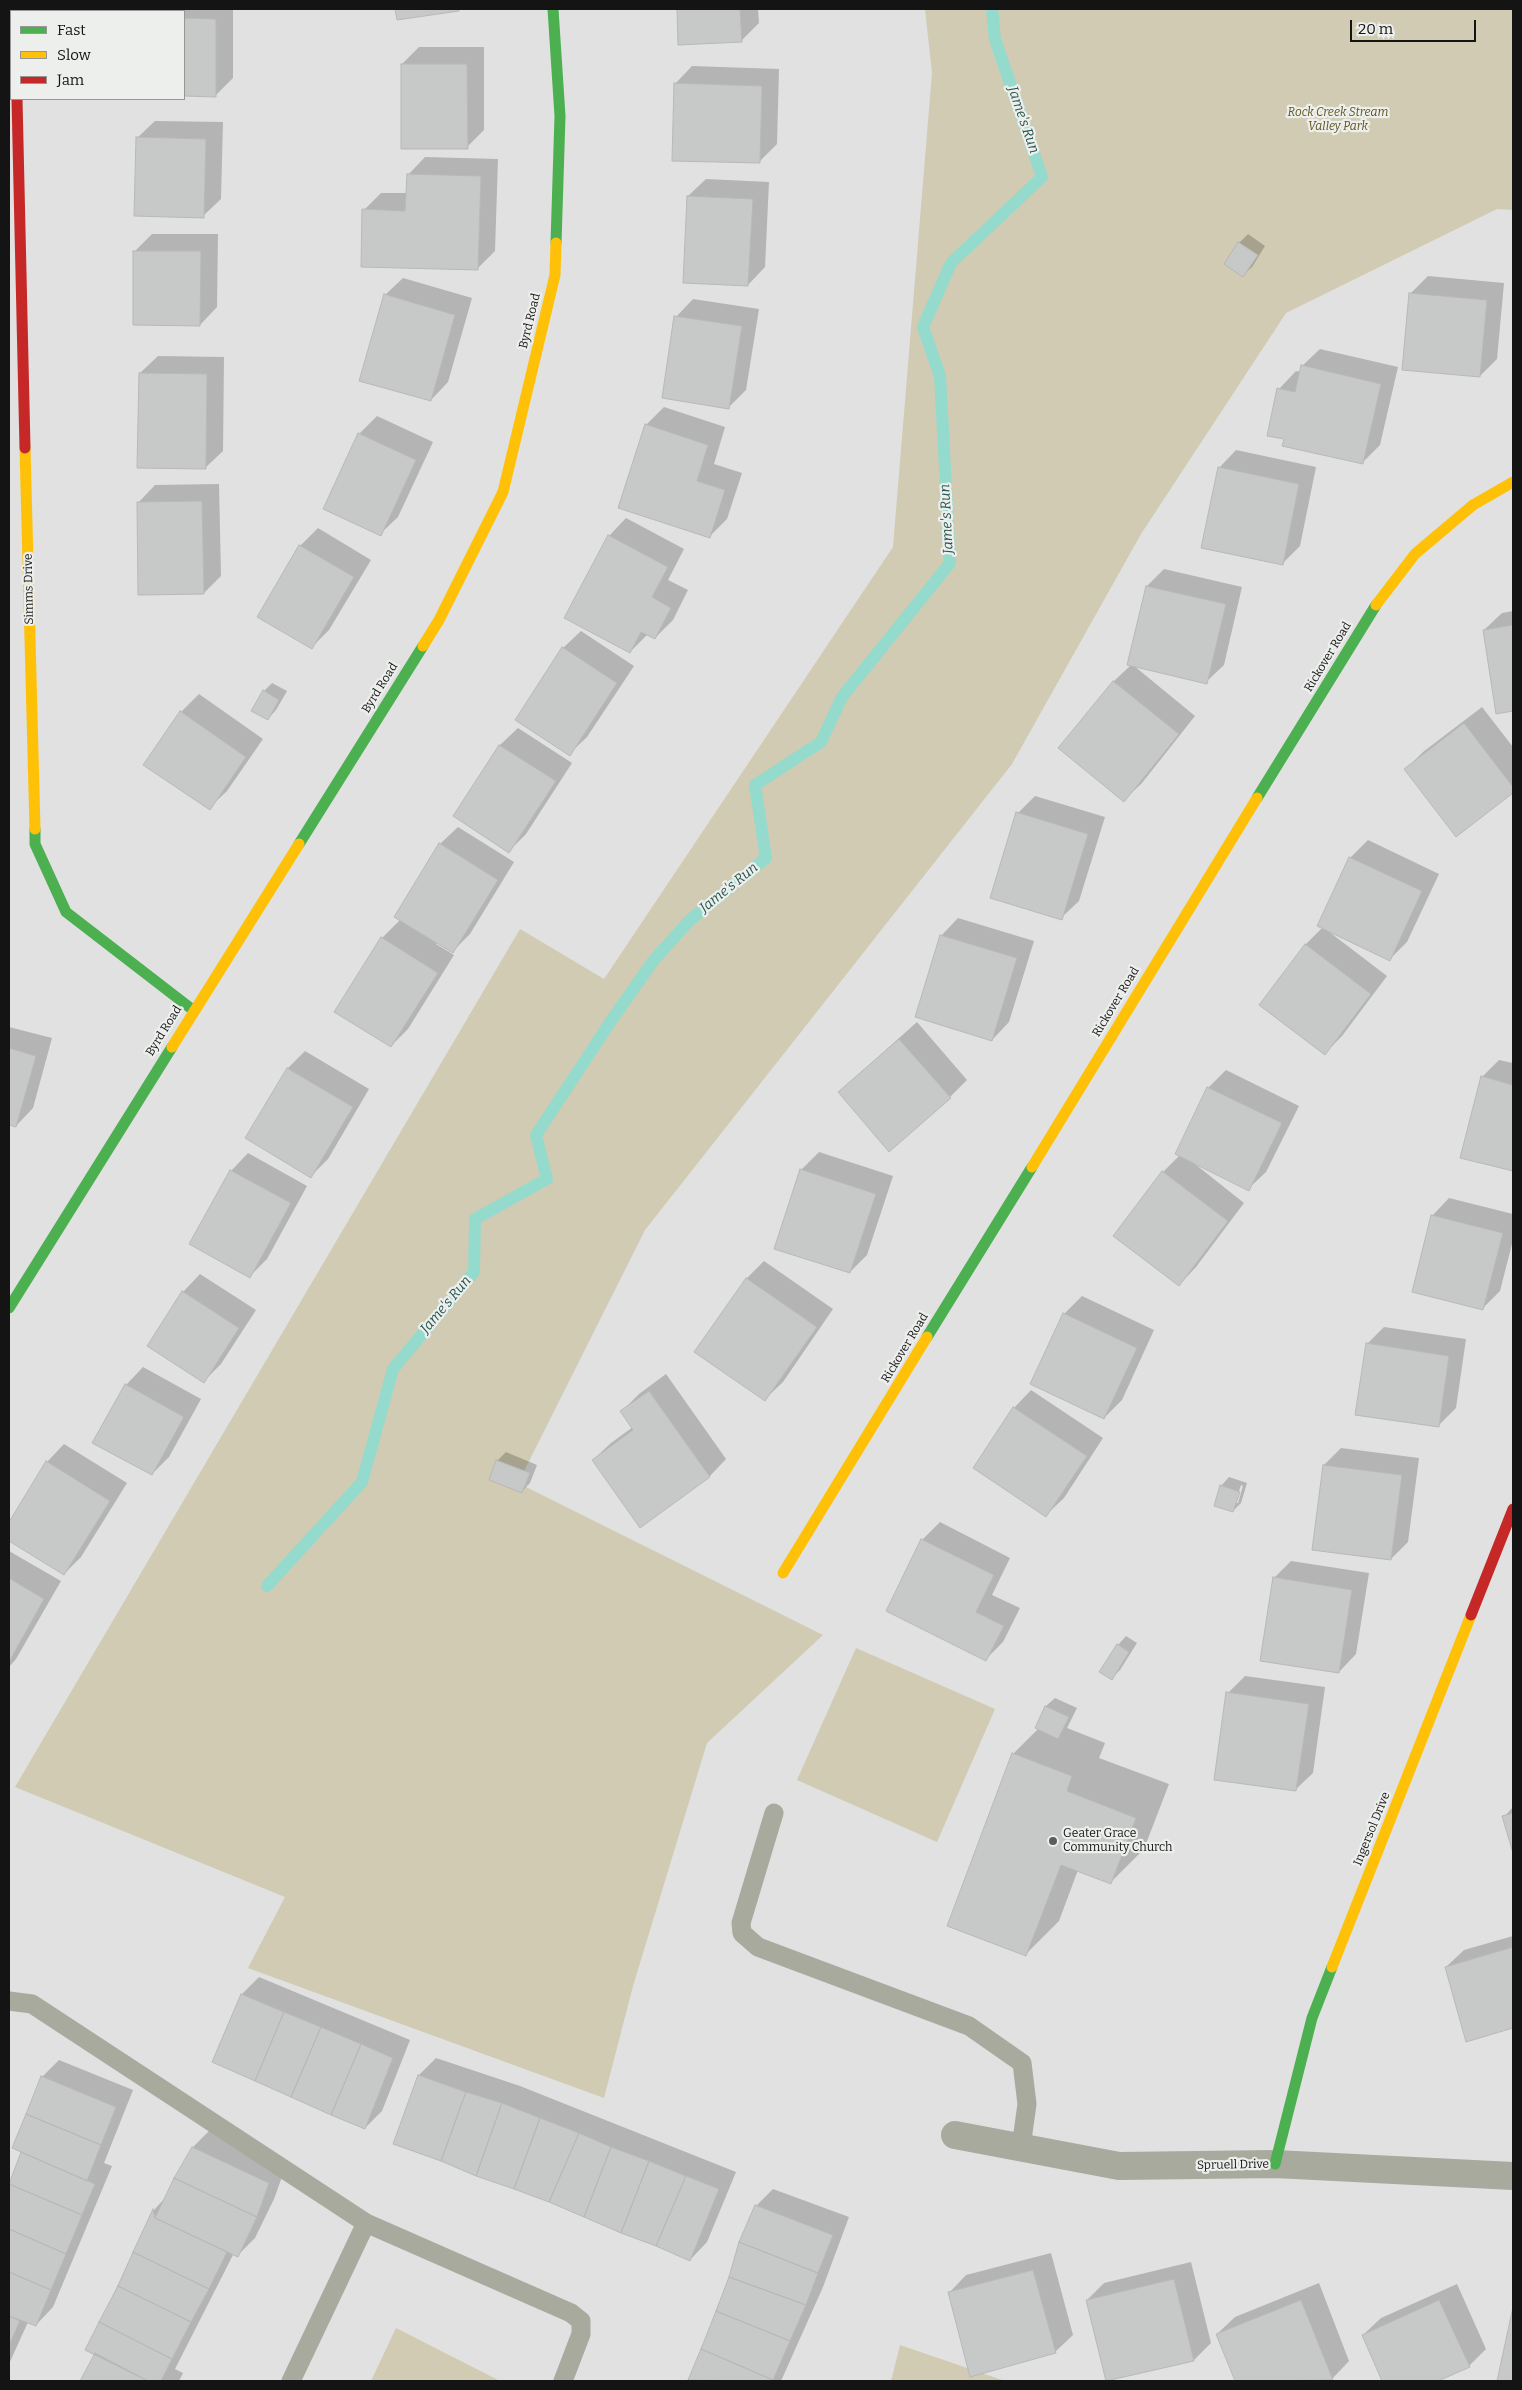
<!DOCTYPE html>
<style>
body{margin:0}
#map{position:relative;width:1522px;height:2390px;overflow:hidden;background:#e0e1e0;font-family:Bitter,serif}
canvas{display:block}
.frame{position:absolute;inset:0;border:10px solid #131413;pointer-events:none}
.legend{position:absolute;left:10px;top:10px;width:175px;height:90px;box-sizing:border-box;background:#edefed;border:1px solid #969796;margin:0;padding:6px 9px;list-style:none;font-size:15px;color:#131413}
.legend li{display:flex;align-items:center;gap:10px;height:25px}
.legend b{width:25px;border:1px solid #969796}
.scale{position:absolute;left:1350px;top:20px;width:126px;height:22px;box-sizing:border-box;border:2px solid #131413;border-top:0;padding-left:6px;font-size:15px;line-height:18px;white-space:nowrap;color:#131413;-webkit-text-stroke:4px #edefed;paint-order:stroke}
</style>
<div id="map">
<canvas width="1522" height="2390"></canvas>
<div class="frame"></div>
<ul class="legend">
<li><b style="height:6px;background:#4caf50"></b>Fast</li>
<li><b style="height:6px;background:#ffc107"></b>Slow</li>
<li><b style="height:6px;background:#c62828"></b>Jam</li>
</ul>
<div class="scale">20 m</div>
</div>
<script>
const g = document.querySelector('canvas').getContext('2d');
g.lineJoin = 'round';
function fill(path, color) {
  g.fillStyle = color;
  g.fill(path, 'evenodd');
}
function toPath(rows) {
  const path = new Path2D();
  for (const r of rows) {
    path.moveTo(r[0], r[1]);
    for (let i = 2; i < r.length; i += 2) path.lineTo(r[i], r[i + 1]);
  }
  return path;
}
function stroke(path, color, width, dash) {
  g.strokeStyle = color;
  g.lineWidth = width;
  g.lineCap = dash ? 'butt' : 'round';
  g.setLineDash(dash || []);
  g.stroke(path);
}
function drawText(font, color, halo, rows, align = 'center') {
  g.font = font + ' Bitter,serif';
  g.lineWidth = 4.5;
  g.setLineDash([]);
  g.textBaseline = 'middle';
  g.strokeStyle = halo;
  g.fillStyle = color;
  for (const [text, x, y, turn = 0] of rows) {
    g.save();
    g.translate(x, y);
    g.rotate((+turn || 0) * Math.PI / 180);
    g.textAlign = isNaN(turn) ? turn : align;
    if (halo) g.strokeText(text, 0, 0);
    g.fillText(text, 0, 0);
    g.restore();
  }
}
fill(toPath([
 [925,9,1513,9,1513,210,1497,209,1286,313,1141,534,1012,764,645,1230,518,1483,823,1635,707,1743,633,1986,604,2098,248,1968,285,1897,15,1787,520,929,604,979,893,547,932,73],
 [856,1648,995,1709,937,1842,797,1780],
 [396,2328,500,2381,371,2381],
 [900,2345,1005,2381,891,2381]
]), '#d0cbb2');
fill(toPath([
 [147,9,233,9,233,78,216,95,184,95,184,11,144,11],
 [396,9,460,9,398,19],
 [678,9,758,9,759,23,741,41,680,44],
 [419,47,484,47,484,130,467,147,402,64],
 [692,66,779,69,777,144,760,161,675,84],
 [155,121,223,122,221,199,203,216,137,138],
 [425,157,498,159,495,251,478,268,364,210,381,193,407,193,408,175],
 [706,179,769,182,765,267,748,285,688,196],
 [152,234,218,234,217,307,200,325,135,251],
 [1248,234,1265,246,1252,267,1243,275,1226,264,1239,243],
 [1428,276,1504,283,1497,359,1480,376,1404,369,1411,293],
 [403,278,472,298,448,382,431,400,385,295],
 [693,299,759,309,746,390,729,407,676,317],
 [1320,349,1398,367,1380,445,1362,463,1285,438,1279,389,1296,371,1301,372,1302,366],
 [158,356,224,357,223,451,205,468,140,373],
 [664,407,725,427,714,464,742,473,727,519,710,536,646,425],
 [377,416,433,442,398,517,380,534,324,509,359,434],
 [1236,450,1316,467,1300,546,1282,564,1219,468],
 [219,484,221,576,204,593,138,503,155,485],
 [626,518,684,549,668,580,688,590,673,620,655,638,647,635,630,652,609,536],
 [318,528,371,560,329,630,312,647,300,546],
 [1164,569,1242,587,1224,665,1206,682,1133,665,1195,716,1142,783,1124,800,1060,748,1114,681,1131,665,1147,586],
 [1513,611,1513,710,1497,712,1484,630,1502,613],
 [581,631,634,666,587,737,569,754,563,648],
 [272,683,287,691,276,710,268,719,264,691],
 [199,694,263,739,227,791,209,808,145,764,181,712],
 [1482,707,1513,747,1513,791,1456,835,1406,769,1423,752],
 [518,728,572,763,526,834,509,851,455,816,500,745],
 [1035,796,1105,817,1079,901,1061,918,1018,813],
 [458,827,514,862,470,934,453,951,438,942,436,944,454,955,408,1029,391,1046,382,938,401,919,440,844],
 [1368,840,1439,874,1407,942,1390,959,1328,931,1387,976,1342,1036,1325,1053,1261,1005,1306,944,1323,927,1319,925,1351,857],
 [958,918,1034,941,1009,1022,992,1040,941,936],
 [917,1022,967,1080,950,1097,839,1092],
 [9,1027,52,1038,33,1108,16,1126,9,1124],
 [305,1051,369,1089,328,1159,311,1176,246,1138,288,1068],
 [1499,1060,1513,1063,1513,1170,1462,1157,1482,1077],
 [1226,1070,1299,1106,1266,1172,1248,1189,1190,1160,1244,1203,1196,1267,1179,1285,1163,1172,1180,1155,1176,1153,1208,1088],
 [819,1152,893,1176,867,1255,850,1272,776,1248,802,1169],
 [248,1153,307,1186,267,1259,250,1276,231,1171],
 [1449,1198,1513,1214,1513,1240,1500,1291,1483,1308,1432,1216],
 [764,1261,833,1309,783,1382,765,1399,747,1278],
 [200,1274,256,1310,221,1364,204,1381,148,1346,183,1292],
 [1082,1296,1154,1330,1122,1400,1104,1418,1032,1384,1064,1314],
 [1384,1327,1466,1339,1456,1408,1438,1426,1367,1344],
 [143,1367,201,1399,169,1457,152,1474,126,1385],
 [666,1374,726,1459,709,1477,593,1460,611,1443,633,1427,622,1411,639,1394],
 [1031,1390,1103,1438,1064,1498,1046,1515,1014,1408],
 [64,1444,127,1483,81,1557,64,1574,9,1540,9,1525,47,1462],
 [1341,1448,1419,1458,1408,1542,1391,1559,1324,1465],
 [506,1452,537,1465,530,1483,522,1491,497,1461],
 [1229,1477,1247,1483,1241,1503,1233,1511,1221,1486],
 [1241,1485,1243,1486,1238,1503,1235,1503],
 [940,1522,1010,1558,992,1595,1020,1608,1003,1642,986,1659,888,1611,922,1540],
 [9,1551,61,1581,16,1659,9,1667],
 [1291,1561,1369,1573,1356,1654,1339,1672,1274,1578],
 [1126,1636,1137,1643,1120,1670,1112,1678,1118,1645],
 [1245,1676,1325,1687,1313,1773,1295,1790,1228,1693],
 [1055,1698,1077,1708,1067,1728,1105,1743,1099,1758,1169,1784,1144,1849,1111,1882,1078,1870,1059,1921,1026,1954,1013,1754,1039,1728,1037,1727,1046,1706],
 [1513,1807,1513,1848,1504,1817],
 [1513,1936,1513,2027,1467,2040,1446,1967,1464,1950],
 [259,1977,410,2040,382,2111,365,2128,242,1994],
 [436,2058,520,2086,736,2172,707,2242,690,2260,419,2075],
 [59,2060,133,2090,104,2163,112,2166,53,2307,36,2325,28,2322,9,2364,9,2185,23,2151,42,2077],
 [210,2130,286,2166,274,2199,255,2238,238,2255,234,2253,175,2369,183,2373,179,2381,82,2381,96,2352,87,2349,154,2210,166,2197,193,2147],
 [773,2189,849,2217,823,2287,781,2381,694,2381,689,2379,718,2311,756,2206],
 [1051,2253,1073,2335,1055,2352,949,2293,966,2275],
 [1191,2262,1211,2343,1194,2360,1107,2381,1087,2300,1104,2283],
 [1319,2283,1349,2361,1332,2379,1325,2381,1236,2381,1217,2334,1235,2317],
 [1457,2284,1486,2349,1469,2366,1435,2381,1384,2381,1363,2335,1381,2318],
 [1513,2313,1513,2381,1498,2381]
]), '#0003');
stroke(toPath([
 [267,1586,362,1482,393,1369,474,1272,475,1219,547,1179,536,1135,611,1021,653,961,689,921,766,858,755,785,821,742,842,697,950,563,940,376,923,327,951,263,1042,177,995,39,992,9]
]), '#94dbce', 12);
const building = toPath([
 [395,9,459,9,459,11,397,20,395,9],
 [677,9,740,9,742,42,678,45,677,9],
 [184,18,216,19,216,97,184,96,184,18],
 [401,64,467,64,468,149,401,149,401,64],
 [674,83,762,86,760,163,672,161,674,83],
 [136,137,206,139,204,218,134,216,136,137],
 [407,174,481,176,478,270,361,267,362,209,405,211,407,174],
 [687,196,753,199,748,286,683,283,687,196],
 [1238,242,1258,255,1243,277,1224,264,1238,242],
 [133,251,201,251,200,326,133,325,133,251],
 [1409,293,1487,300,1480,377,1402,370,1409,293],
 [384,294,455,315,431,401,359,381,384,294],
 [674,316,742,326,729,409,662,398,674,316],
 [1301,365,1381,384,1363,464,1282,446,1284,439,1267,436,1277,388,1295,392,1301,365],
 [139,373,207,374,206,469,137,468,139,373],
 [645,424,708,445,697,481,725,490,710,538,618,508,645,424],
 [358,433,416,460,381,536,323,509,358,433],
 [1218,467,1299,484,1283,565,1201,548,1218,467],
 [202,501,204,594,138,595,137,502,202,501],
 [608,535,668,567,652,597,671,608,655,639,641,632,630,653,564,618,608,535],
 [299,545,354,577,312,649,257,617,299,545],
 [1146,586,1226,604,1207,684,1127,665,1146,586],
 [1513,625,1513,711,1496,714,1483,630,1513,625],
 [562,647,617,683,570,756,515,720,562,647],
 [1113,681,1179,734,1124,802,1058,748,1113,681],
 [263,690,279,700,268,720,251,711,263,690],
 [180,711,246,757,210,810,143,765,180,711],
 [1464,723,1513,787,1513,793,1456,837,1404,769,1464,723],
 [499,745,556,781,509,853,453,816,499,745],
 [1016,812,1088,834,1062,920,990,898,1016,812],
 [439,843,498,880,453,953,394,917,439,843],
 [1349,857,1422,891,1390,961,1317,926,1349,857],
 [940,935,1017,958,992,1041,915,1017,940,935],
 [381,937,438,973,391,1047,334,1012,381,937],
 [1305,944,1371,994,1325,1055,1259,1005,1305,944],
 [899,1039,951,1098,889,1152,838,1092,899,1039],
 [9,1048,36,1056,16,1127,9,1125,9,1048],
 [287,1068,353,1107,311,1178,245,1138,287,1068],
 [1481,1076,1513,1085,1513,1171,1460,1158,1481,1076],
 [1207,1087,1282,1123,1249,1191,1175,1154,1207,1087],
 [800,1169,876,1194,850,1273,774,1249,800,1169],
 [230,1170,291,1203,250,1278,189,1244,230,1170],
 [1162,1171,1228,1221,1179,1286,1113,1236,1162,1171],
 [1431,1215,1503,1233,1483,1310,1412,1292,1431,1215],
 [746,1278,817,1327,765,1401,694,1352,746,1278],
 [182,1291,239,1328,204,1383,147,1346,182,1291],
 [1063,1313,1137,1348,1104,1419,1030,1384,1063,1313],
 [1366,1343,1449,1356,1439,1427,1355,1415,1366,1343],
 [125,1384,184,1417,152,1475,92,1443,125,1384],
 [649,1391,710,1477,640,1528,592,1460,633,1430,620,1411,649,1391],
 [1013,1407,1087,1456,1046,1517,973,1468,1013,1407],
 [496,1460,530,1473,522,1493,489,1480,496,1460],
 [46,1461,110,1501,64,1575,9,1541,9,1522,46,1461],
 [1323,1465,1402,1475,1391,1560,1312,1550,1323,1465],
 [1220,1485,1240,1492,1233,1512,1214,1506,1220,1485],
 [921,1539,994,1575,976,1612,1004,1626,986,1661,886,1611,921,1539],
 [1273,1577,1352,1590,1339,1673,1260,1661,1273,1577],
 [9,1578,44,1599,9,1662,9,1578],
 [1117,1644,1129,1652,1112,1680,1099,1672,1117,1644],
 [1226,1692,1309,1704,1296,1791,1214,1780,1226,1692],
 [1045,1706,1069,1717,1058,1739,1035,1728,1045,1706],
 [1012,1753,1072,1776,1067,1791,1136,1818,1111,1884,1061,1865,1026,1956,947,1926,1012,1753],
 [1513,1813,1513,1853,1502,1816,1513,1813],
 [1513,1947,1513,2028,1466,2042,1445,1967,1513,1947],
 [241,1994,284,2012,255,2081,212,2062,241,1994],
 [284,2012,321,2027,291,2097,255,2081,284,2012],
 [321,2027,361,2044,331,2115,291,2097,321,2027],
 [361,2044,393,2058,365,2129,331,2115,361,2044],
 [418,2075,466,2092,441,2161,393,2144,418,2075],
 [41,2076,116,2107,101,2145,26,2114,41,2076],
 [466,2092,502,2103,476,2176,441,2161,466,2092],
 [502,2103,540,2118,514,2189,476,2176,502,2103],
 [26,2114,101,2145,87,2181,12,2148,26,2114],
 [540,2118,579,2133,549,2202,514,2189,540,2118],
 [579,2133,611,2147,584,2217,549,2202,579,2133],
 [192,2147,269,2183,257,2217,174,2178,192,2147],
 [611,2147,649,2161,621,2233,584,2217,611,2147],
 [21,2152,95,2184,82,2215,9,2184,21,2152],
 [649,2161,686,2176,656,2246,621,2233,649,2161],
 [686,2176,719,2189,690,2261,656,2246,686,2176],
 [174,2178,257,2217,238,2257,155,2218,174,2178],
 [9,2184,82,2215,66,2254,9,2229,9,2184],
 [755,2205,833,2235,818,2273,739,2242,755,2205],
 [153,2209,155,2218,227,2252,209,2289,133,2252,153,2209],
 [9,2229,66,2254,51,2290,9,2272,9,2229],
 [739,2242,818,2273,806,2305,729,2277,739,2242],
 [133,2252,209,2289,191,2322,118,2286,133,2252],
 [1033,2270,1056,2353,970,2377,948,2292,1033,2270],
 [9,2272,51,2290,36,2326,9,2316,9,2272],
 [729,2277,806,2305,790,2341,716,2311,729,2277],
 [1174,2279,1194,2361,1106,2381,1086,2300,1174,2279],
 [118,2286,191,2322,172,2359,99,2322,118,2286],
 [1301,2300,1333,2380,1235,2381,1216,2334,1301,2300],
 [1439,2300,1470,2367,1438,2381,1382,2381,1362,2335,1439,2300],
 [1513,2307,1513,2381,1497,2381,1513,2307],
 [716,2311,790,2341,773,2380,701,2349,716,2311],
 [9,2316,20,2321,9,2345,9,2316],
 [99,2322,172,2359,161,2381,148,2381,85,2350,99,2322],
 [701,2349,773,2380,772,2381,688,2380,701,2349],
 [95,2353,148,2381,80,2381,95,2353]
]);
fill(building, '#c7c8c8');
stroke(building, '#b7b8b7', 1);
stroke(toPath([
 [774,1813,741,1923,742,1933,758,1947,969,2026,1022,2063,1027,2104,1021,2147],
 [9,2001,32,2004,366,2223],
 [291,2381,366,2223,571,2313,581,2321,581,2334,563,2381]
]), '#a7aa9d', 19);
stroke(toPath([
 [15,9,15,11],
 [955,2135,1119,2166,1275,2164,1513,2176]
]), '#a7aa9d', 28);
stroke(toPath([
 [553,9,560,116,556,243],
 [1257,798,1376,605],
 [35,829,35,844,66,912,193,1010],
 [299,844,423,646],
 [9,1308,172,1047],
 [927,1337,1032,1167],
 [1275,2164,1312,2018,1332,1967]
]), '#4caf50', 11);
stroke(toPath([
 [25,448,35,829],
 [1376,605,1415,554,1473,505,1513,482],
 [423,646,439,620,503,492,555,275,556,243],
 [172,1047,299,844],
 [1032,1167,1257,798],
 [783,1573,927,1337],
 [1332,1967,1471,1615]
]), '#ffc107', 11);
stroke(toPath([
 [17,99,25,448],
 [1471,1615,1513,1509]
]), '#c62828', 11);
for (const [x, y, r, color] of [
 [1053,1841,5,"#5b5c5b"]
]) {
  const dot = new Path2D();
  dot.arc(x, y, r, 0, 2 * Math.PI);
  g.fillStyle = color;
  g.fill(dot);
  stroke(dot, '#edefed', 2);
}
drawText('italic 12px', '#60541a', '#edefed', [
 ["Rock Creek Stream",1338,113],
 ["Valley Park",1338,127]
]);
drawText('12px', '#131413', '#edefed', [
 ["Byrd Road",530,321,-76],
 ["Simms Drive",29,589,-91],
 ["Rickover Road",1328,657,-59],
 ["Byrd Road",380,688,-58],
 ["Rickover Road",1116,1002,-59],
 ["Byrd Road",164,1031,-58],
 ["Rickover Road",905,1348,-59],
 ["Ingersol Drive",1372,1829,-68],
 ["Spruell Drive",1233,2165,-1]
]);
drawText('12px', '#131413', '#edefed', [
 ["Geater Grace",1063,1834],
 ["Community Church",1063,1848]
], 'left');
drawText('italic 14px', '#28554d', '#edefed', [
 ["Jame's Run",1023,120,71],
 ["Jame's Run",947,519,-93],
 ["Jame's Run",729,888,-39],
 ["Jame's Run",446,1305,-50]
]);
</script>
